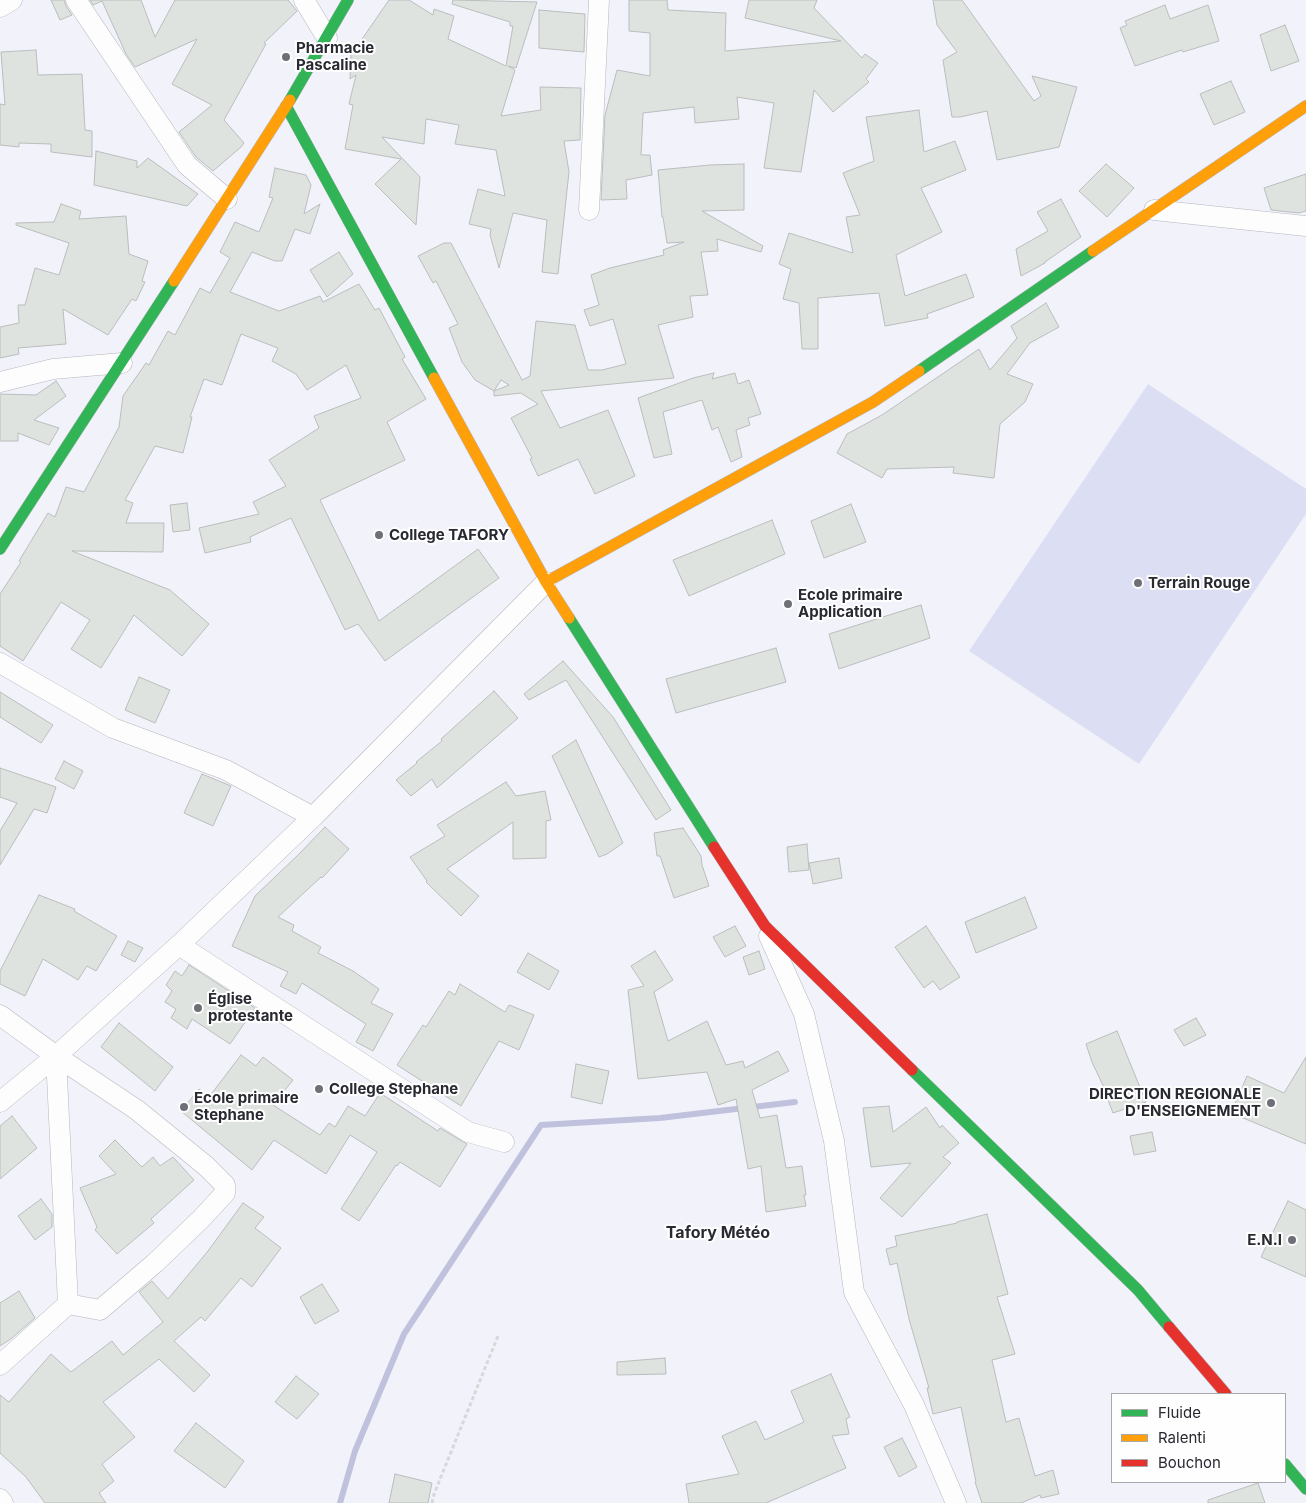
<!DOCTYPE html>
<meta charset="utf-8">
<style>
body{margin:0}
#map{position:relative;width:1306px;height:1503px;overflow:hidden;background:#f2f3fa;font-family:Inter,sans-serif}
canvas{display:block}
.legend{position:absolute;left:1111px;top:1393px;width:175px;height:90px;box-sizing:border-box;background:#fefefe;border:1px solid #a8a9ac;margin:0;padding:6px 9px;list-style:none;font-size:15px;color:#282931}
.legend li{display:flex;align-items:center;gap:10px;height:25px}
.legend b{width:25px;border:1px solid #a8a9ac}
</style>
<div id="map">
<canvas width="1306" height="1503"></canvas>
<ul class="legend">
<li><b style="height:6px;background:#30b455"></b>Fluide</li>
<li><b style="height:6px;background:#ff9f0a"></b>Ralenti</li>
<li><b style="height:6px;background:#e5322d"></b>Bouchon</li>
</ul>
</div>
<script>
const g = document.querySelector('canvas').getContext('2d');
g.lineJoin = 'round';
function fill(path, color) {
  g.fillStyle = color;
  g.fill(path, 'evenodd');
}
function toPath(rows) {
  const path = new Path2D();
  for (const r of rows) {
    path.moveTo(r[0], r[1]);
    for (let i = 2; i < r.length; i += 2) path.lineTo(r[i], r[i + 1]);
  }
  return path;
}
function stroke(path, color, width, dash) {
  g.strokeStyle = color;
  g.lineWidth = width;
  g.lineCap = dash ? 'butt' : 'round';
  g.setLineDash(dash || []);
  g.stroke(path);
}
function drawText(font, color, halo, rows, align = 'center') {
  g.font = font + ' Inter,sans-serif';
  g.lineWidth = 4;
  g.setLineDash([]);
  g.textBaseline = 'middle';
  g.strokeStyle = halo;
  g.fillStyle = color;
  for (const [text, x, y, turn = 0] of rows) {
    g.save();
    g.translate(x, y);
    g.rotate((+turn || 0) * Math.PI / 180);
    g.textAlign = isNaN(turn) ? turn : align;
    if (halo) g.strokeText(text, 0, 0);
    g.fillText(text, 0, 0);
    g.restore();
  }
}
fill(toPath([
 [1148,384,1306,489,1306,514,1139,764,969,651]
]), '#dcdef3');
stroke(toPath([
 [340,1503,355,1451,404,1334,541,1125,660,1118,795,1102]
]), '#c0c2dd', 6);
const building = toPath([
 [51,0,64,0,66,6,72,15,60,20,51,0],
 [90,0,141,0,155,37,175,0,288,0,297,11,264,43,266,44,224,120,244,143,241,147,213,171,196,157,179,132,212,105,172,84,197,39,135,67,126,54,102,1,93,5,90,0],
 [389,0,409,0,433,15,434,9,454,16,448,39,506,66,513,26,510,26,510,22,452,4,453,0,537,2,516,68,508,66,515,70,501,116,541,110,540,87,581,88,580,140,564,141,569,172,558,274,542,272,547,220,513,213,499,268,490,235,491,229,469,224,478,189,505,196,496,150,455,144,459,125,426,119,424,144,382,137,420,177,416,225,375,184,401,159,345,149,353,105,349,104,356,75,350,79,351,55,389,0],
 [629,0,667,0,668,10,726,13,725,51,841,41,745,18,749,0,817,0,814,8,862,58,865,54,878,63,866,79,869,82,833,112,814,90,801,172,764,168,774,103,737,97,739,119,695,123,694,107,643,113,641,155,650,155,652,175,626,180,627,199,601,200,605,115,617,70,650,76,650,33,629,31,629,0],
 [933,0,962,0,1034,101,1041,96,1032,76,1077,87,1059,147,997,160,987,111,960,117,952,117,943,60,957,52,937,25,933,0],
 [1165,5,1170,19,1208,5,1219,41,1183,52,1182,50,1135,66,1120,28,1127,25,1125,21,1165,5],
 [539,10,585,14,584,52,539,48,539,10],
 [1285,25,1299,61,1271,71,1260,35,1285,25],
 [36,50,38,75,82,74,85,130,92,131,92,157,51,152,51,144,19,143,19,147,0,145,0,104,5,105,1,52,36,50],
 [1231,81,1245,112,1214,125,1200,94,1231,81],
 [919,110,924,152,955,141,966,170,921,188,942,232,896,255,905,296,966,274,974,297,927,314,928,318,885,326,879,293,818,298,818,349,802,349,799,303,783,299,791,269,779,264,789,233,853,253,846,217,860,215,843,173,874,161,866,117,919,110],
 [96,151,137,161,137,168,148,158,198,194,187,206,94,185,96,151],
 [744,164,744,210,702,211,763,246,761,252,717,239,718,251,701,252,708,295,690,296,693,317,658,325,674,378,541,391,560,428,608,410,635,476,595,494,578,459,538,476,530,459,532,458,511,418,538,404,521,393,494,396,494,391,475,380,462,362,449,328,458,324,436,281,433,283,418,256,444,243,451,243,522,380,530,376,536,321,575,325,588,370,602,370,626,364,613,319,590,326,584,310,599,305,591,275,610,268,664,255,663,250,684,242,667,243,663,217,662,217,658,170,710,165,744,164],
 [501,380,509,385,494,391,501,380],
 [1106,164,1134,188,1107,217,1079,191,1106,164],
 [275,168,306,175,311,185,304,214,320,204,310,234,295,229,282,261,275,261,252,252,230,292,279,311,320,296,323,302,359,284,375,310,379,308,405,357,402,359,426,399,387,422,405,460,320,500,379,621,478,549,499,578,385,661,358,624,345,630,291,518,250,537,251,542,205,553,199,528,259,514,253,502,286,486,269,460,319,428,314,416,361,398,346,365,307,390,296,374,272,361,278,348,241,334,222,385,204,379,190,417,192,417,183,453,155,446,125,500,133,503,126,523,164,523,163,552,72,551,170,590,209,624,182,656,134,615,101,668,71,649,90,620,61,602,23,661,0,646,0,594,21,562,19,561,48,513,55,517,66,487,84,492,119,427,123,396,146,363,149,365,168,331,175,335,200,288,210,293,230,258,220,252,235,222,259,232,273,198,269,197,275,168],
 [1306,174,1306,211,1299,213,1271,210,1264,188,1306,174],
 [1061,199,1081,237,1045,262,1045,263,1021,276,1016,249,1048,231,1037,212,1061,199],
 [61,204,81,211,79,219,126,216,129,254,148,261,142,281,145,282,136,301,132,299,108,335,63,309,66,344,18,348,19,354,0,358,0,327,19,323,18,305,25,305,35,268,59,275,69,243,16,225,16,223,54,222,61,204],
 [339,252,353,274,327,297,310,270,339,252],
 [1046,303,1059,327,1030,343,1007,374,1033,384,1025,402,1000,424,994,478,953,473,954,467,887,469,882,478,837,453,847,434,882,415,979,349,990,370,1017,338,1011,326,1046,303],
 [714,373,712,379,735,373,738,384,749,380,761,414,748,418,750,425,736,430,742,457,731,462,718,427,712,430,702,400,663,412,672,454,654,458,638,398,693,378,714,373],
 [56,381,66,396,34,420,59,428,49,445,18,433,18,441,0,441,0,394,36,395,56,381],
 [187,503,190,530,173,532,170,505,187,503],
 [851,504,866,542,824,558,811,521,851,504],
 [772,520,785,554,689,596,673,560,772,520],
 [921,605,930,638,839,669,829,634,921,605],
 [776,648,786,682,676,713,666,679,776,648],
 [563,661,613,717,671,810,656,820,566,680,529,700,524,694,563,661],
 [139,677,170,690,155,723,125,710,139,677],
 [494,691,518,718,437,788,432,779,411,796,396,780,417,763,416,762,442,741,441,739,494,691],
 [0,692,53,725,41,743,0,717,0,692],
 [576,740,623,843,607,854,599,857,552,756,576,740],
 [64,761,83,771,74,789,55,779,64,761],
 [0,768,56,787,47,813,34,809,0,865,0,831,17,803,0,797,0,768],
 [202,774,231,786,213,826,184,813,202,774],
 [506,782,516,796,545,791,551,820,546,821,546,858,513,859,513,822,447,869,479,896,461,916,426,882,427,881,410,857,445,836,437,825,506,782],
 [325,827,349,849,322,878,321,877,278,917,294,925,292,931,321,947,318,953,353,971,379,989,371,1003,393,1014,373,1051,356,1042,366,1024,302,983,296,994,280,986,288,972,232,946,255,896,297,856,325,827],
 [683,828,701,856,702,865,709,886,674,898,660,856,657,856,654,833,683,828],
 [807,844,809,870,789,872,787,847,807,844],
 [839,858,842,878,813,884,809,863,839,858],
 [39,895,75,909,74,911,117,936,96,971,87,966,78,980,43,959,25,996,0,984,0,971,39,895],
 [1025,897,1037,928,976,953,965,922,1025,897],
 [735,926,746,946,725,957,713,937,735,926],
 [926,926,960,977,940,990,933,981,924,988,895,947,926,926],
 [128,941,143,948,135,962,121,955,128,941],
 [655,951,673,980,654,992,668,1041,707,1021,726,1065,743,1061,745,1068,778,1051,789,1071,752,1090,760,1118,777,1115,786,1168,802,1166,806,1195,804,1195,806,1206,766,1212,761,1166,748,1169,736,1099,718,1105,707,1072,638,1079,628,990,644,986,631,966,655,951],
 [759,951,765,969,749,975,743,957,759,951],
 [528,953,559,971,549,990,517,972,528,953],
 [189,965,255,1008,230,1044,192,1019,187,1029,171,1018,176,1009,165,1002,172,991,166,985,175,971,182,976,189,965],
 [460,984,505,1012,509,1005,534,1015,519,1050,499,1041,461,1106,397,1065,423,1025,426,1027,449,991,455,995,460,984],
 [1196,1018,1206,1035,1184,1046,1174,1030,1196,1018],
 [119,1023,173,1067,155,1091,101,1047,119,1023],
 [1117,1031,1146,1102,1113,1113,1106,1095,1107,1094,1092,1062,1086,1044,1117,1031],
 [241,1055,256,1066,263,1057,293,1080,273,1105,320,1135,329,1123,335,1127,348,1106,365,1116,380,1093,438,1131,440,1128,467,1144,440,1187,400,1162,397,1166,396,1165,359,1221,341,1209,377,1152,350,1135,326,1174,274,1140,252,1170,181,1111,199,1089,209,1097,241,1055],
 [1306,1057,1306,1144,1231,1113,1247,1076,1284,1093,1306,1057],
 [576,1064,609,1071,602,1104,571,1097,576,1064],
 [889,1106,893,1132,926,1107,940,1128,942,1125,959,1143,943,1157,951,1163,902,1217,880,1198,911,1163,871,1167,863,1108,889,1106],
 [12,1116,37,1148,0,1179,0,1126,12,1116],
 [1152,1132,1156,1151,1134,1155,1130,1136,1152,1132],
 [115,1140,142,1167,153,1157,160,1166,173,1157,194,1180,151,1219,154,1223,117,1254,95,1230,97,1227,80,1188,116,1174,99,1156,115,1140],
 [41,1199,52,1214,52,1227,35,1240,18,1216,41,1199],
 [1288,1201,1306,1210,1306,1277,1261,1257,1288,1201],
 [243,1203,264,1217,255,1228,281,1248,252,1287,241,1278,205,1321,201,1317,174,1341,210,1375,194,1392,159,1359,103,1402,135,1437,102,1464,114,1481,99,1493,106,1503,45,1503,26,1477,0,1453,0,1395,9,1402,51,1354,71,1372,112,1341,123,1355,163,1322,139,1292,152,1281,168,1299,208,1251,243,1203],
 [987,1214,1008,1294,997,1297,1015,1354,992,1360,1006,1422,1019,1418,1035,1476,1053,1470,1059,1494,1041,1498,1040,1495,1021,1503,982,1503,975,1482,976,1482,961,1407,933,1414,927,1388,929,1388,909,1319,897,1263,890,1265,886,1249,897,1246,895,1236,957,1223,957,1222,987,1214],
 [322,1284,339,1311,315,1324,300,1297,322,1284],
 [19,1291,35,1318,12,1338,0,1346,0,1303,19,1291],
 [665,1358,666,1374,617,1375,617,1362,665,1358],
 [831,1374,850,1417,846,1419,849,1434,832,1436,846,1468,766,1503,689,1503,686,1484,739,1474,722,1436,756,1421,765,1440,804,1422,791,1391,831,1374],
 [296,1376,319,1394,297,1419,275,1402,296,1376],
 [196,1423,244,1461,225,1488,174,1451,196,1423],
 [902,1438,917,1467,899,1477,884,1447,902,1438],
 [395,1474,432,1483,428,1503,389,1503,395,1474],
 [1258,1483,1265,1503,1208,1503,1208,1500,1258,1483]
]);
fill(building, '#dee3e0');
stroke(building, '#b9bdbc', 1);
const street = toPath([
 [76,0,187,165,227,199],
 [304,0,327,38],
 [0,7,12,0],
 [589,210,599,0],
 [1154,210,1306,226],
 [0,382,53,369,122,363],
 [0,663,113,728,226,770,313,817],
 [769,936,804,1014,834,1141,854,1292,914,1405,956,1503],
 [179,945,468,1132,504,1142],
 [0,1015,56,1056,137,1110,206,1166,225,1185,225,1193,201,1219,155,1263,100,1310,68,1304],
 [0,1102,56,1056,179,945,313,817,546,582],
 [0,1365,68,1304,56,1056],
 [0,1499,3,1503]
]);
const fast = toPath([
 [290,100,348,0],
 [286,106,434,378],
 [919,371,1093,251],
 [0,549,174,281],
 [569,618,714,847],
 [912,1070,1138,1290,1169,1327],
 [1285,1464,1306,1489]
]);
const slow = toPath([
 [1093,251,1306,106],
 [174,281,290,100],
 [434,378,546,582,569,618],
 [546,582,873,402,919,371]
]);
const jam = toPath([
 [714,847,765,926,912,1070],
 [1169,1327,1226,1394]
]);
stroke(street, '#b5b6bd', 21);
stroke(fast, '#b5b6bd', 12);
stroke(slow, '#b5b6bd', 12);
stroke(jam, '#b5b6bd', 12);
stroke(toPath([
 [432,1503,434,1494,498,1336]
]), '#d8d8da', 3, [4, 2.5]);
stroke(street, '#fdfdfe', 20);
stroke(fast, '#30b455', 11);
stroke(slow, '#ff9f0a', 11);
stroke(jam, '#e5322d', 11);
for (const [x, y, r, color] of [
 [286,57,5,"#6f7077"],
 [379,535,5,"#6f7077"],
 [1138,583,5,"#6f7077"],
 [788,604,5,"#6f7077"],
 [198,1008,5,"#6f7077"],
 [319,1089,5,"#6f7077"],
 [1271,1103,5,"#6f7077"],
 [184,1107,5,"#6f7077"],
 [1292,1240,5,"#6f7077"]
]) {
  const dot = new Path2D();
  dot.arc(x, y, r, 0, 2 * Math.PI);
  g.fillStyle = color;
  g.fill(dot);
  stroke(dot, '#fefefe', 2);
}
drawText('bold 15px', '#282931', '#fefefe', [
 ["Pharmacie",296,48],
 ["Pascaline",296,65],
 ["College TAFORY",389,535],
 ["Terrain Rouge",1148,583],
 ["Ecole primaire",798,595],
 ["Application",798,612],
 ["Église",208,999],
 ["protestante",208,1016],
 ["College Stephane",329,1089],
 ["DIRECTION REGIONALE",1261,1094,"right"],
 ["D'ENSEIGNEMENT",1261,1111,"right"],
 ["Ecole primaire",194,1098],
 ["Stephane",194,1115],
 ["E.N.I",1282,1240,"right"]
], 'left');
drawText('bold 16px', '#282931', '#fefefe', [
 ["Tafory Météo",718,1233]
]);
</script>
